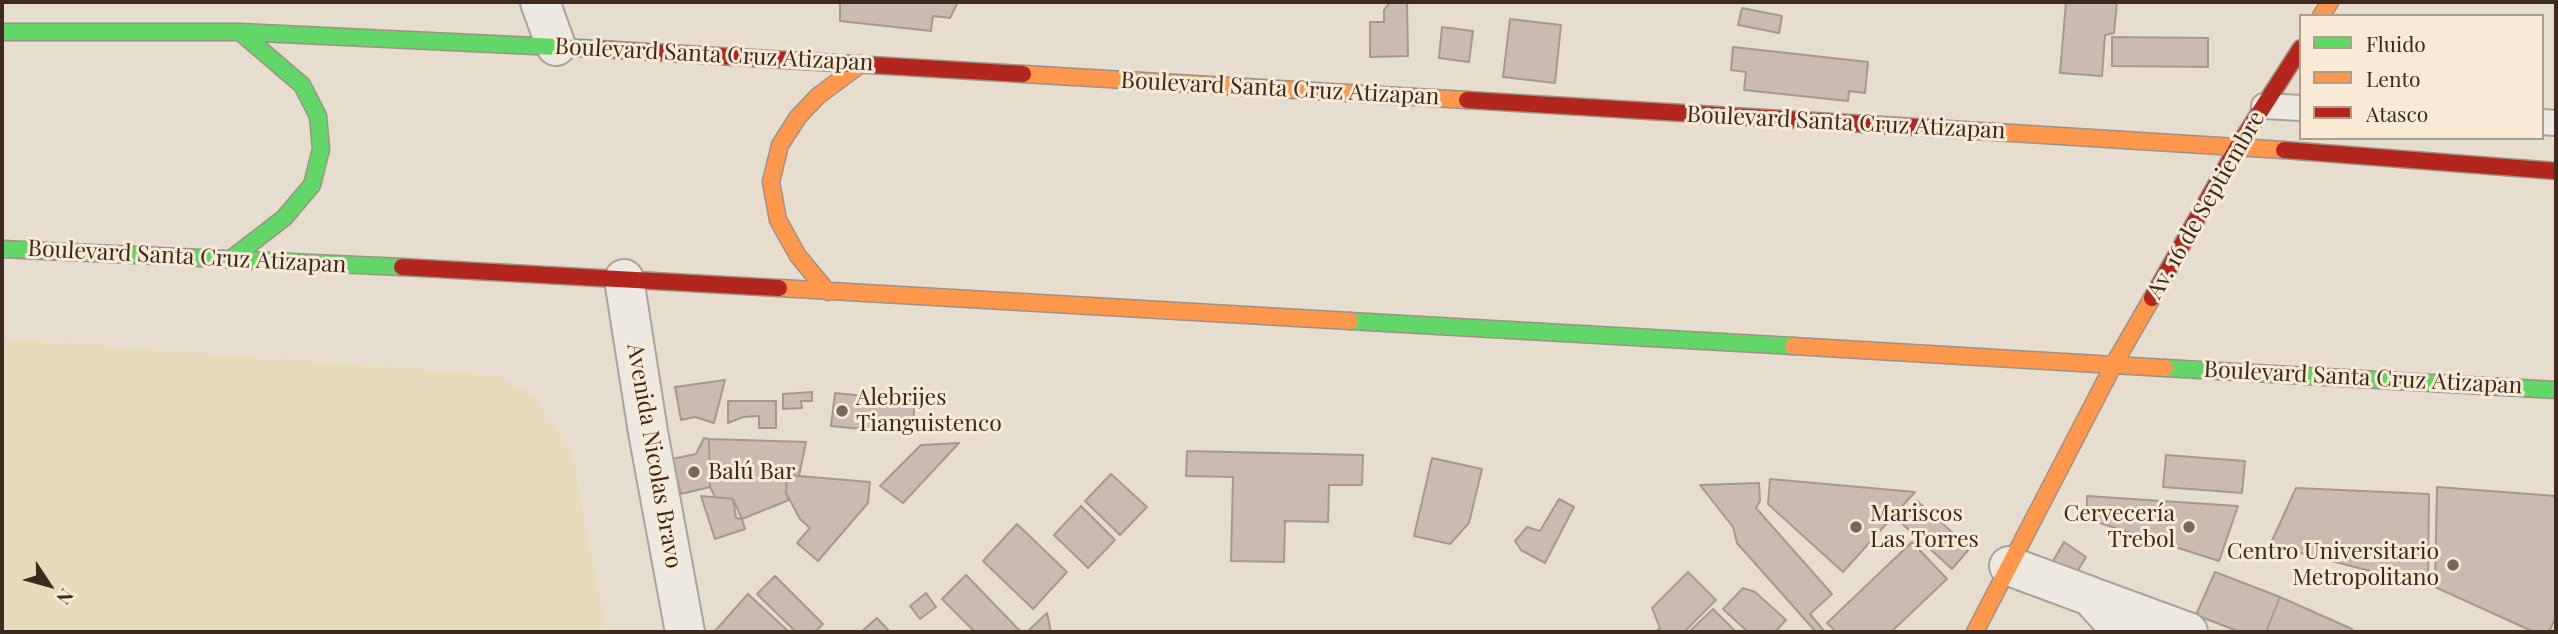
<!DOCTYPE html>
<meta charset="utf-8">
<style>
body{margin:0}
#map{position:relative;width:2558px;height:634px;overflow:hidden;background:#e6ddce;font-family:"Playfair Display",serif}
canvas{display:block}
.frame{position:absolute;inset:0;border:4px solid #3d291e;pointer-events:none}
.legend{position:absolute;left:2299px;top:14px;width:245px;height:126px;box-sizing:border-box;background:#f8ead4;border:2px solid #ad9d8b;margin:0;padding:9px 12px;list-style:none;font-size:21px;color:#3d291e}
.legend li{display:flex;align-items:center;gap:14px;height:35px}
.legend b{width:35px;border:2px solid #ad9d8b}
.north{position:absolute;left:14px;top:550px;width:70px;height:70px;-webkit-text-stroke:5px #f8ead4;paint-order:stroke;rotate:126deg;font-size:19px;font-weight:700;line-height:28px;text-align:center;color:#3d291e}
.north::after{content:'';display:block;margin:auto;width:24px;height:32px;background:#3d291e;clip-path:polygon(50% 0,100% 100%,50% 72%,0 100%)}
</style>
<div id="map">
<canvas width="2558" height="634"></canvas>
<div class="frame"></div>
<ul class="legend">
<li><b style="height:9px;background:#63d668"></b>Fluido</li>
<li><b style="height:9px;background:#ff974d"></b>Lento</li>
<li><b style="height:9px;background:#b3261e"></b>Atasco</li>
</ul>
<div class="north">N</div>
</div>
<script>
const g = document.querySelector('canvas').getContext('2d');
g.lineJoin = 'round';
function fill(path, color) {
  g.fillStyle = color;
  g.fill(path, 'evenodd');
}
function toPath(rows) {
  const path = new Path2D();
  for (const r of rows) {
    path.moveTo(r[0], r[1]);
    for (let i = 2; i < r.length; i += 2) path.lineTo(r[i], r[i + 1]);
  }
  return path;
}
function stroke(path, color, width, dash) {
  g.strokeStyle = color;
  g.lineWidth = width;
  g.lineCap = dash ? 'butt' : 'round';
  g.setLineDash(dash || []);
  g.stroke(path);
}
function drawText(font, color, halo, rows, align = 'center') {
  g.font = font + ' "Playfair Display",serif';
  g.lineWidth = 6;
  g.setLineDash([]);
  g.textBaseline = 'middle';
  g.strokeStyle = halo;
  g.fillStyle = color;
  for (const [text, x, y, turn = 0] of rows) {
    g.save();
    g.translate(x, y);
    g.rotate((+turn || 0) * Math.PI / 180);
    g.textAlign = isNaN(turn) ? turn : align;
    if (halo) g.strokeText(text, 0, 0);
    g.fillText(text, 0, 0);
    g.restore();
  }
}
fill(toPath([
 [2,338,496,375,536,397,572,454,606,632,2,632]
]), '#e7dbbe');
const building = toPath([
 [840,2,958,2,950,18,933,16,931,31,840,21,840,2],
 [1390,2,1407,2,1408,56,1370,57,1370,22,1384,22,1384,10,1390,2],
 [2066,2,2117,2,2114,33,2105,35,2102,76,2060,73,2066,2],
 [1742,8,1782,16,1779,33,1738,25,1742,8],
 [1510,19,1561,25,1555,83,1503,77,1510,19],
 [1442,27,1473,31,1469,62,1439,58,1442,27],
 [2112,37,2208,38,2208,67,2112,66,2112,37],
 [1733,47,1868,62,1865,93,1849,91,1848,101,1744,90,1746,72,1731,70,1733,47],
 [725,380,714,423,695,417,681,420,675,387,725,380],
 [812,392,812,401,801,401,802,408,783,409,783,394,812,392],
 [835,393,915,401,912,434,831,426,835,393],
 [728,401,776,401,776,428,759,428,759,416,743,417,728,423,728,401],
 [704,438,709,439,710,487,681,494,672,459,696,454,704,438],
 [709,439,806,442,799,476,787,475,786,493,789,500,742,519,733,499,715,497,710,487,709,439],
 [959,443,903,503,880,486,921,445,959,443],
 [1187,451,1363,455,1362,485,1329,485,1328,522,1285,521,1284,562,1231,561,1233,477,1186,476,1187,451],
 [2166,455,2245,461,2242,493,2163,487,2166,455],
 [1432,458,1482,469,1469,523,1450,544,1414,536,1432,458],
 [1111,474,1147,507,1120,535,1085,501,1111,474],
 [787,475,870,482,868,503,818,561,797,543,810,528,800,519,786,493,787,475],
 [1770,479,1915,492,1843,572,1768,504,1770,479],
 [1759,483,1760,501,1756,508,1832,594,1810,614,1825,632,1816,632,1737,543,1733,527,1700,485,1759,483],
 [2437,487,2556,496,2556,616,2549,632,2534,632,2435,587,2437,487],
 [2296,488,2429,494,2428,586,2270,545,2296,488],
 [701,496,733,499,736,518,742,519,745,529,715,539,701,496],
 [2087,496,2238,506,2219,561,2087,519,2087,496],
 [1559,499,1574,507,1545,563,1521,550,1515,541,1527,527,1540,531,1559,499],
 [1917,501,1970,548,1952,569,1899,521,1917,501],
 [1081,506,1115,540,1088,568,1054,535,1081,506],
 [1017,524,1067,572,1033,609,983,561,1017,524],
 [1912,542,1947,579,1891,632,1836,632,1827,623,1912,542],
 [2064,542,2086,557,2071,582,2050,566,2064,542],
 [1688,572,1716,600,1684,632,1655,632,1660,628,1652,608,1688,572],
 [2215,572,2280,597,2266,632,2240,632,2196,615,2215,572],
 [966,575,1021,632,975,632,942,599,966,575],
 [775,576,823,624,815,632,796,632,757,594,775,576],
 [1743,588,1755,592,1786,620,1775,632,1748,632,1723,609,1743,588],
 [926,593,936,607,920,619,910,606,926,593],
 [748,594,789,632,714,632,748,594],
 [2280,597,2352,629,2351,632,2266,632,2280,597],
 [1713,609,1736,632,1689,632,1713,609],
 [1047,613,1051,632,1027,632,1047,613],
 [877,618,890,632,861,632,877,618]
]);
fill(building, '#cabaaf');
stroke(building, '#a7988d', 2);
const lane = toPath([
 [2264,106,2301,108],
 [2542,122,2556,123]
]);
const street = toPath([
 [540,2,556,46],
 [624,279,648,432,685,632],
 [2009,566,2090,596,2123,632],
 [2095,598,2188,632]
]);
const fast = toPath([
 [2,32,240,32,599,49],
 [2,249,402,267],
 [232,258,284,218,312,185,321,149,318,116,302,85,240,32],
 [1350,321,1793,346],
 [2165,368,2556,390]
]);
const slow = toPath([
 [2321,16,2330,2],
 [1023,74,1467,100],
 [1948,129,2284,150],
 [779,288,1350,321],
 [828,292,798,256,778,220,771,182,780,145,798,117,818,96,861,64],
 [1793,346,2165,368],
 [1975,632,2114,364,2152,298]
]);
const jam = toPath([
 [599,49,1023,74],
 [1467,100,1948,129],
 [2284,150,2556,171],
 [402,267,779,288],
 [2152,298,2238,146,2301,48]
]);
stroke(lane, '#aca297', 28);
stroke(street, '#aca297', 42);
stroke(fast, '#9c9287', 19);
stroke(slow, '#9c9287', 19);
stroke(jam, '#9c9287', 19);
stroke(lane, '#eee9e0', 24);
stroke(street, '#eee9e0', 38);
stroke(fast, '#63d668', 16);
stroke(slow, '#ff974d', 16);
stroke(jam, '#b3261e', 16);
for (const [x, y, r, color] of [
 [842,411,7,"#78685c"],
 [694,472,7,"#78685c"],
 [1856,527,7,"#78685c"],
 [2189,527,7,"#78685c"],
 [2453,565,7,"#78685c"]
]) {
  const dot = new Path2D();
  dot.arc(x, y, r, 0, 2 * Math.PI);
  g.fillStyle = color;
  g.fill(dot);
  stroke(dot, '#f8ead4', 2.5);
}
drawText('23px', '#3d291e', '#f8ead4', [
 ["Boulevard Santa Cruz Atizapan",714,55,3],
 ["Boulevard Santa Cruz Atizapan",1280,89,3],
 ["Boulevard Santa Cruz Atizapan",1846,123,3],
 ["Av. 16 de Septiembre",2206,205,-60],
 ["Boulevard Santa Cruz Atizapan",187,257,3],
 ["Boulevard Santa Cruz Atizapan",2363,378,3],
 ["Avenida Nicolas Bravo",654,456,80]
]);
drawText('23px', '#3d291e', '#f8ead4', [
 ["Alebrijes",856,398],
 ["Tianguistenco",856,424],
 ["Balú Bar",708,472],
 ["Mariscos",1870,514],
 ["Las Torres",1870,540],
 ["Cervecería",2175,514,"right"],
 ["Trebol",2175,540,"right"],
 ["Centro Universitario",2439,552,"right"],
 ["Metropolitano",2439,578,"right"]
], 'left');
</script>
